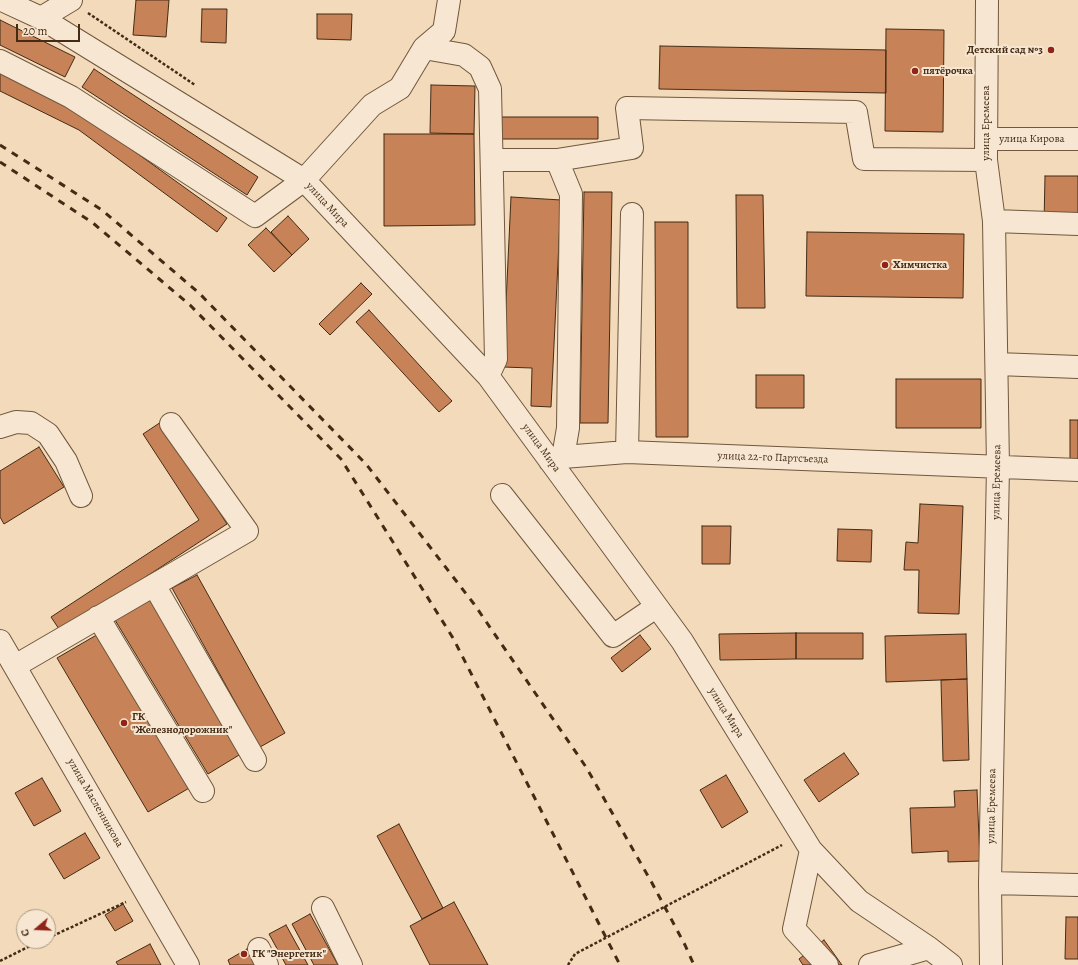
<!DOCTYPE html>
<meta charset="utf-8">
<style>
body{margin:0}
#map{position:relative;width:1078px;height:965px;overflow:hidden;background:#f2daba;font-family:Alegreya,serif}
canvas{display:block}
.north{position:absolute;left:16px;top:909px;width:40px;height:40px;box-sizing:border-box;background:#f7e7d2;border:1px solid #af9c86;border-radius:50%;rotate:251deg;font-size:11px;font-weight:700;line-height:16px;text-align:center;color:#442b15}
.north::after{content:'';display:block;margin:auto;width:14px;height:18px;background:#8f2418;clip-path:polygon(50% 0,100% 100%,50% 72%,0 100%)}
.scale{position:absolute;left:16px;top:24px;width:64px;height:18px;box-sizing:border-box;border:2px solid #442b15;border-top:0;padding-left:5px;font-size:12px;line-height:14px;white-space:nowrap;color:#442b15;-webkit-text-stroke:3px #f7e7d2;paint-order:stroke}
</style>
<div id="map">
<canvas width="1078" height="965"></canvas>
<div class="north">С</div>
<div class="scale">20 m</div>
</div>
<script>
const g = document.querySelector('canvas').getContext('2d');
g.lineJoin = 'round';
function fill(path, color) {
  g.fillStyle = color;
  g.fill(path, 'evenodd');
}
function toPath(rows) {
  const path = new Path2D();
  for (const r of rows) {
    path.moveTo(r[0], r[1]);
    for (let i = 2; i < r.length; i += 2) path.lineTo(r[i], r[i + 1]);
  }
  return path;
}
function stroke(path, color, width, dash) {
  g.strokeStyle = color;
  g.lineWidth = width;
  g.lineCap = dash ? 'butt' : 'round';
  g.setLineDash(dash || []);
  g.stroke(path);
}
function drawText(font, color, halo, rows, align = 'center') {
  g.font = font + ' Alegreya,serif';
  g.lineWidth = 4;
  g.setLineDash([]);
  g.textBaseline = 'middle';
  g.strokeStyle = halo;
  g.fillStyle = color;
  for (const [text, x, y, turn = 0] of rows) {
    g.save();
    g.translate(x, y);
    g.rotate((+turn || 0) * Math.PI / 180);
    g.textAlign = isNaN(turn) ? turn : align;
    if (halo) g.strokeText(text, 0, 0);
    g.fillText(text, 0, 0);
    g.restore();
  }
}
const building = toPath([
 [136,0,169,0,166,37,133,35,136,0],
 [202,9,227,9,226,43,201,42,202,9],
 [317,14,352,14,351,40,317,39,317,14],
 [0,20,75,57,65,77,0,45,0,20],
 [886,29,944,30,943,132,885,131,886,29],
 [660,46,886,50,886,93,659,89,660,46],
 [94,69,258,177,247,195,82,87,94,69],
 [0,73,88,118,227,218,217,232,79,130,0,91,0,73],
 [431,85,475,86,474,134,430,133,431,85],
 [501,117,598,117,598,139,501,139,501,117],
 [384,134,474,134,475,225,384,226,384,134],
 [1045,176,1078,176,1078,223,1044,224,1045,176],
 [584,192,612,192,608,423,580,423,584,192],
 [736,195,763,195,765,308,737,308,736,195],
 [511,197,561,200,551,407,531,406,532,368,503,367,511,197],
 [288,216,309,239,292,255,271,232,288,216],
 [655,222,688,222,688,437,656,437,655,222],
 [266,228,292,255,274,272,248,245,266,228],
 [807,232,964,234,963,298,806,296,807,232],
 [361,283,372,294,330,335,319,324,361,283],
 [369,310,452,401,439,412,356,322,369,310],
 [756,375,804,375,804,408,756,408,756,375],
 [896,379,981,379,981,428,896,428,896,379],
 [1070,420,1078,420,1078,462,1070,462,1070,420],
 [161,422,227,524,61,632,51,617,199,520,143,434,161,422],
 [39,447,64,487,4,524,0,517,0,471,39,447],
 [920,504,963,506,959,614,918,613,919,570,904,570,906,542,918,543,920,504],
 [702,526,731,526,730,564,702,564,702,526],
 [838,529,872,530,871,562,837,561,838,529],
 [197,575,285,733,260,747,172,588,197,575],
 [148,593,244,752,208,774,112,615,148,593],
 [100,633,191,787,148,812,57,658,100,633],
 [796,633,863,633,863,659,796,659,796,633],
 [796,633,796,659,720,660,719,634,796,633],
 [966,634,967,679,886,682,885,636,966,634],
 [640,635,651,649,622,672,611,658,640,635],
 [967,679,969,760,943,761,941,680,967,679],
 [844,753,859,774,819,802,804,780,844,753],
 [726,775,748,812,722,828,700,790,726,775],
 [42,778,61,811,34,826,15,793,42,778],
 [977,790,980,861,948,862,948,851,912,853,910,808,955,807,954,791,977,790],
 [399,824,443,908,422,919,377,836,399,824],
 [85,833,100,858,64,879,49,854,85,833],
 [454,902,488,965,430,965,410,926,454,902],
 [123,904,133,921,115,931,105,915,123,904],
 [310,914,338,965,314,965,292,924,310,914],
 [1066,917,1078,917,1078,959,1065,959,1066,917],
 [286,925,308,965,286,965,269,934,286,925],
 [824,940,842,965,803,965,799,959,824,940],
 [150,944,161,965,118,965,116,962,150,944],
 [247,949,255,965,230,965,228,960,247,949]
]);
fill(building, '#c78357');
stroke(building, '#442b15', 1);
const minor = toPath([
 [2,0,41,18,304,180,488,376,682,641,811,850,859,901,929,948,951,965],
 [987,0,986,160,994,221,998,467,990,883,991,965],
 [41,18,71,0],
 [424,48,464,55,480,67,490,89,496,359,488,376],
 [0,61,71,97,255,216,304,180,372,105,400,88,424,48,444,31,449,0],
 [986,139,1078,139],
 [492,160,557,160,632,148,627,108,856,112,864,159,986,160],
 [557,160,571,194,568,428,563,457],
 [994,221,1078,224],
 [997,364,1078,367],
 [0,427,16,422,31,423,48,434,66,461,81,496],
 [627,452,632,214],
 [550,461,563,457,627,452,1078,470],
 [502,495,613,636,656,607],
 [154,585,255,760],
 [98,617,203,791],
 [0,641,188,965],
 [15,666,247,531,171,424],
 [811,850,794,929,827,965],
 [990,883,1078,885],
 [323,908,351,965],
 [259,949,267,965],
 [870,965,929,948]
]);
stroke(minor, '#70573e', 24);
stroke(toPath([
 [88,13,195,85],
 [48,938,126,902],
 [0,961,40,941],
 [568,965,575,954,782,845]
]), '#442b15', 2.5, [3, 2]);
stroke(minor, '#f7e7d2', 22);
stroke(toPath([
 [0,145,102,210,199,293,366,464,474,604,586,767,652,883,685,945,694,965],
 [0,162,93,223,190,305,341,459,453,638,620,965]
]), '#442b15', 3, [7, 7]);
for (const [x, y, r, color] of [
 [1051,50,4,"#8f2418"],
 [915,71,4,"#8f2418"],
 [885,265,4,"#8f2418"],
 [124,723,4,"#8f2418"],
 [244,954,4,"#8f2418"]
]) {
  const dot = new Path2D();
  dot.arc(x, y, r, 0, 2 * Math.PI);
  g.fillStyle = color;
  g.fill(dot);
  stroke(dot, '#f7e7d2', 1.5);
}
drawText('bold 11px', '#442b15', '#f7e7d2', [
 ["Детский сад №3",1043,50,"right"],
 ["пятёрочка",923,71],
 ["Химчистка",893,265],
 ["ГК",132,717],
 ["\"Железнодорожник\"",132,730],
 ["ГК \"Энергетик\"",252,954]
], 'left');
drawText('11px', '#442b15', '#f7e7d2', [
 ["улица Еремеева",986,123,-90],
 ["улица Кирова",1032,139],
 ["улица Мира",327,205,47],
 ["улица Мира",541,448,54],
 ["улица 22-го Партсъезда",773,458,2],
 ["улица Еремеева",997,482,-89],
 ["улица Мира",726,713,58],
 ["улица Масленникова",95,803,60],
 ["улица Еремеева",992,806,-89]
]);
</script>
